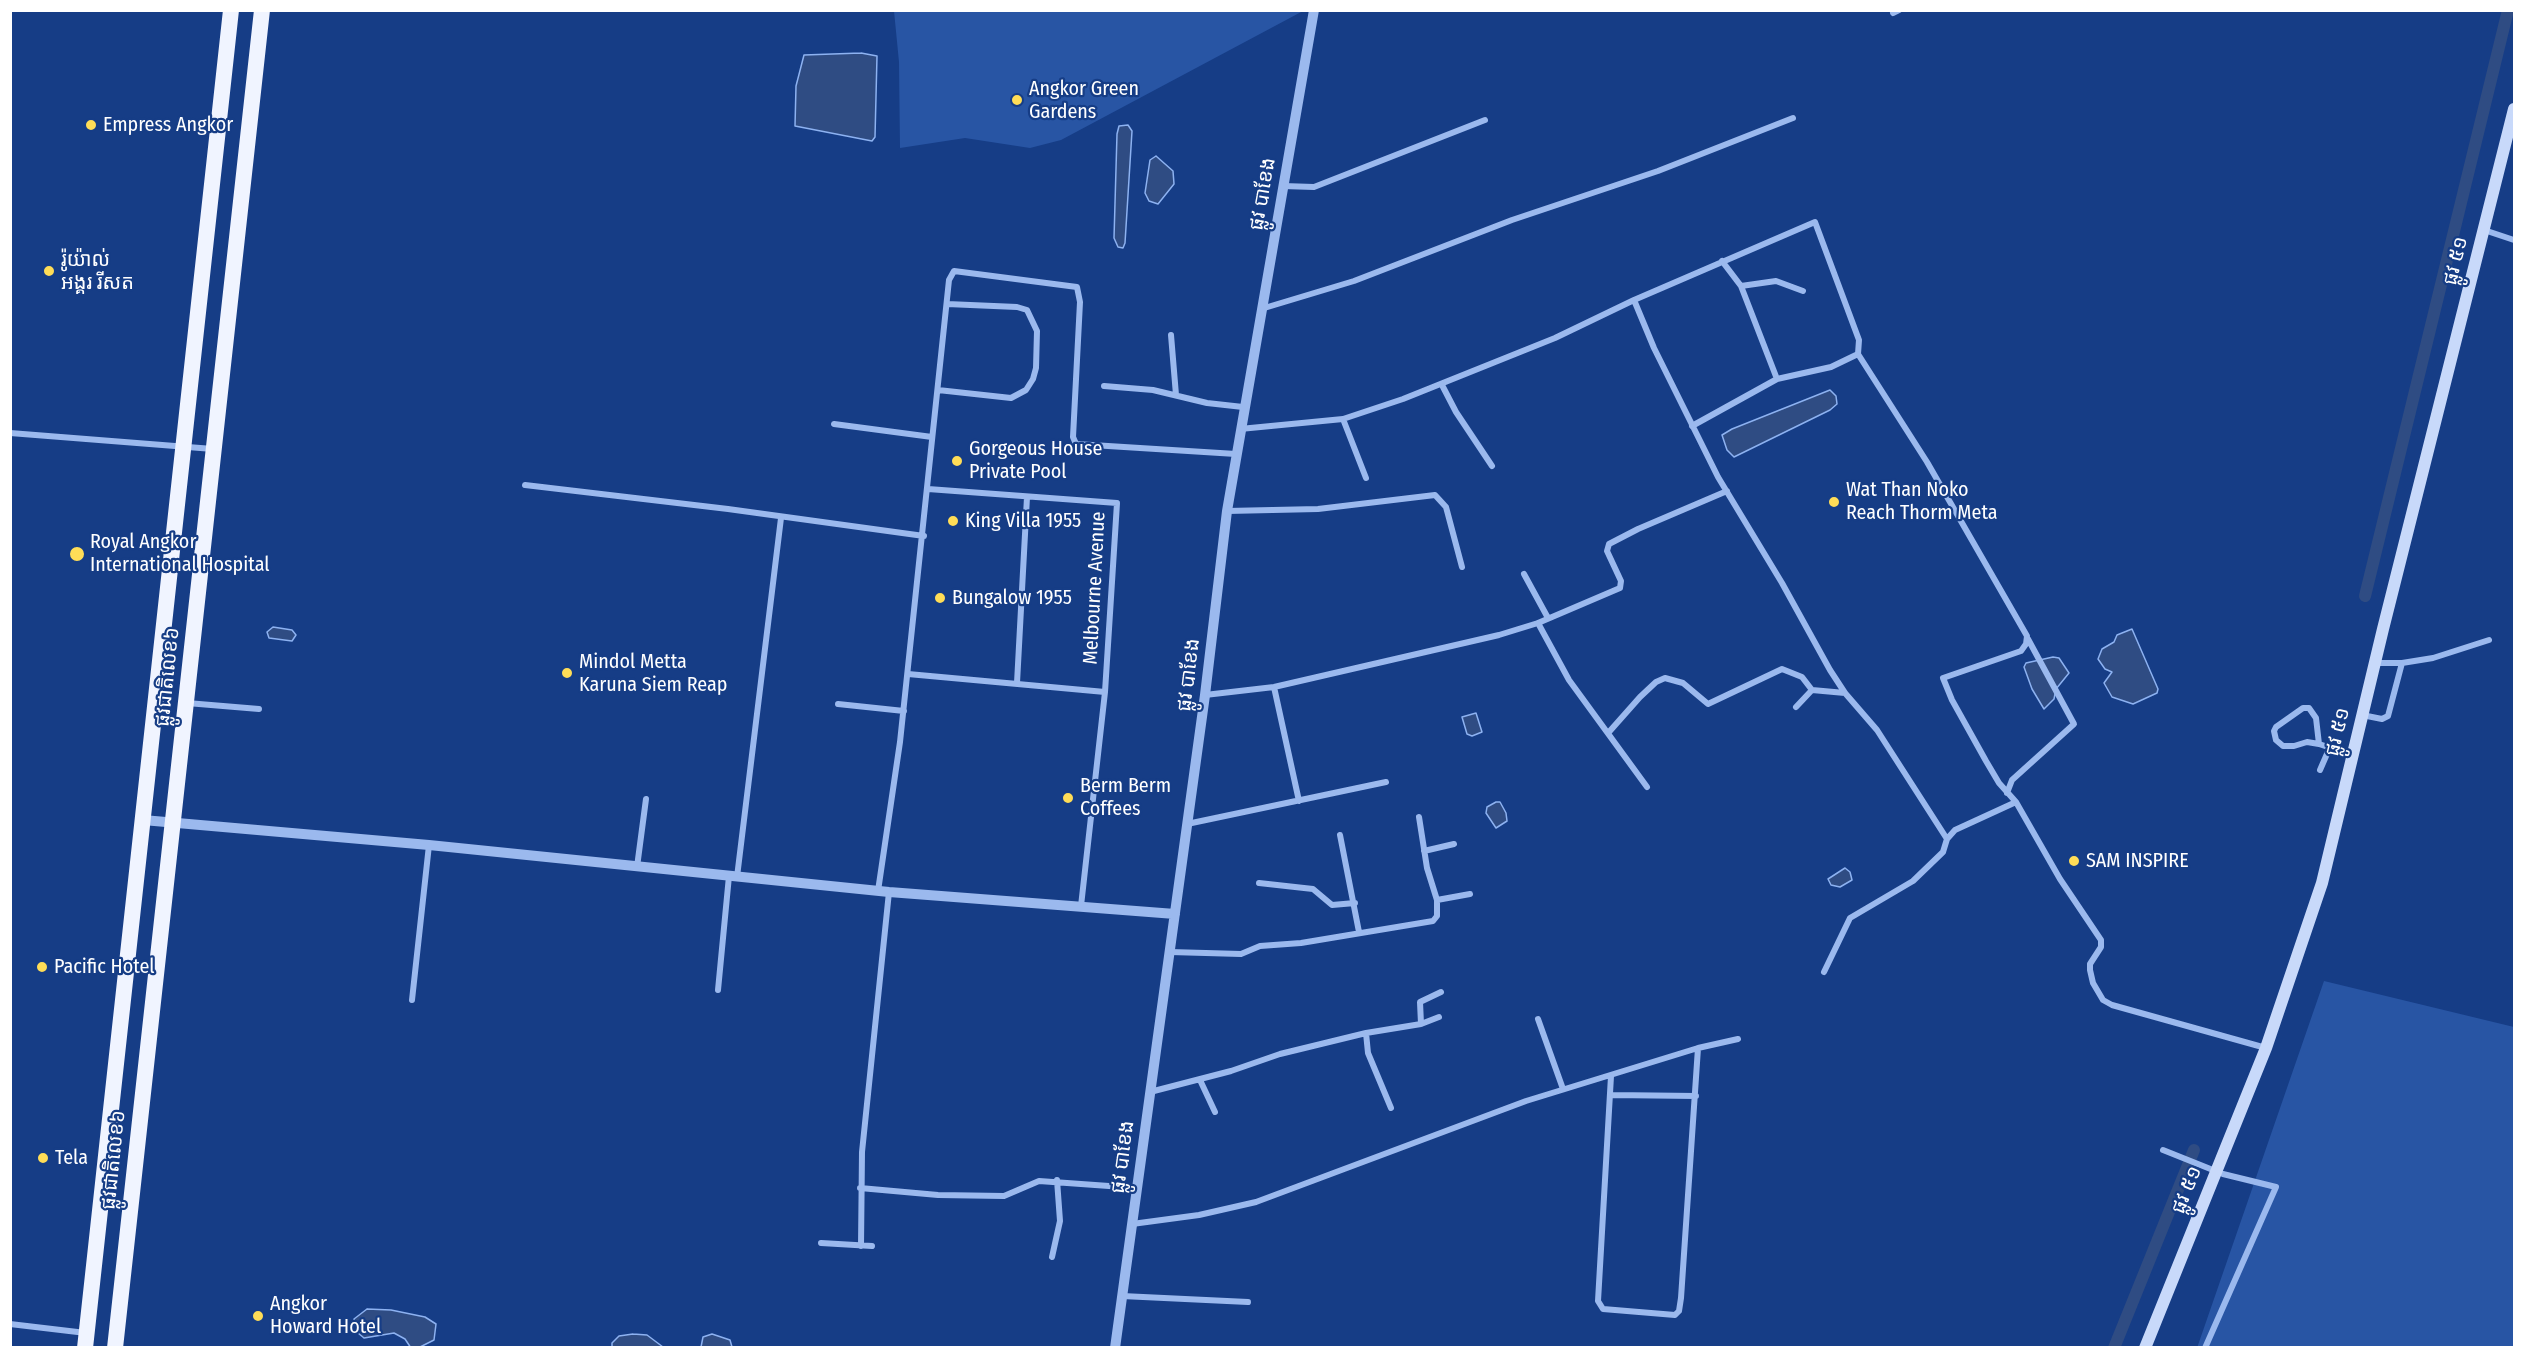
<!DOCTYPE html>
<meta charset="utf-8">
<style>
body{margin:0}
#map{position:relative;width:2525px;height:1358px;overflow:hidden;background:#163d86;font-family:"Fira Sans Condensed",sans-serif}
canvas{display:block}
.frame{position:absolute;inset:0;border:12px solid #fff;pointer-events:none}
</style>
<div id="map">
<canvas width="2525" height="1358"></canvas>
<div class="frame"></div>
</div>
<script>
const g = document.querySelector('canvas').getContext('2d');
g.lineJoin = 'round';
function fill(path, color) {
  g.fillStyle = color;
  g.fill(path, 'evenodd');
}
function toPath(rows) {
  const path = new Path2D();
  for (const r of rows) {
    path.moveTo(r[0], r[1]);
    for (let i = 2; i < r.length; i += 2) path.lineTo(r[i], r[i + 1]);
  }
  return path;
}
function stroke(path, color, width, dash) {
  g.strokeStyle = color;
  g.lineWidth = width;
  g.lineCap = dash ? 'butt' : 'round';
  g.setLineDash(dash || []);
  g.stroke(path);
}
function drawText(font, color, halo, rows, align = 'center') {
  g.font = font + ' "Fira Sans Condensed","Noto Sans Khmer",sans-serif';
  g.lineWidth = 4.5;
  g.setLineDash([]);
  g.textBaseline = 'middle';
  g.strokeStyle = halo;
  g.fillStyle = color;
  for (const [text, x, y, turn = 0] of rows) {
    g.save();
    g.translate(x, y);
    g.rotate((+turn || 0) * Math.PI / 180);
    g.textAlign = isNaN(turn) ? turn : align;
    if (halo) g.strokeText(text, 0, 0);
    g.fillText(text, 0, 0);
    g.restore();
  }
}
fill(toPath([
 [894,11,894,10,1303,11,1061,140,1030,148,965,138,900,148,899,62],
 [2324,981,2514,1027,2514,1347,2197,1348]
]), '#2855a4');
const water = toPath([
 [861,53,877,56,875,137,872,141,795,126,796,86,804,55,861,53],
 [1128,125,1132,131,1125,243,1123,248,1118,247,1114,238,1117,134,1119,126,1128,125],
 [1156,156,1173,171,1174,184,1158,204,1149,201,1145,193,1150,160,1156,156],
 [1830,390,1836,396,1837,404,1830,410,1734,457,1727,450,1722,435,1732,429,1830,390],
 [273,627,292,630,296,635,292,641,269,638,267,632,273,627],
 [2132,629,2158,689,2157,693,2133,704,2112,697,2104,683,2112,672,2105,669,2098,659,2102,649,2114,642,2117,635,2132,629],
 [2053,657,2059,658,2069,673,2056,689,2054,699,2044,709,2032,689,2024,667,2026,663,2053,657],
 [1476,713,1482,732,1472,736,1467,734,1462,717,1476,713],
 [1496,802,1500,802,1506,813,1507,821,1496,828,1486,813,1487,807,1496,802],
 [1845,868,1850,872,1852,880,1840,887,1831,885,1828,879,1845,868],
 [367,1309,391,1310,425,1317,436,1324,434,1340,420,1347,411,1348,405,1339,394,1333,364,1338,358,1333,354,1319,367,1309],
 [633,1334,647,1335,663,1347,612,1347,612,1343,619,1336,633,1334],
 [712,1334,730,1340,732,1347,701,1347,703,1337,712,1334]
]);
fill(water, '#2f4c83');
stroke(water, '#8db2f1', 1.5);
stroke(toPath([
 [2365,596,2508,10],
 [2114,1348,2194,1150]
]), '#2f4c83', 12);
stroke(toPath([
 [1893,13,1899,10],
 [1283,186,1314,187,1485,120],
 [2484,230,2514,240],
 [1722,261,1741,286,1777,379],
 [1741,286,1776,281,1803,291],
 [1634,300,1654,348,1718,477,1782,583,1830,670,1845,693,1877,730,1947,839],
 [1261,309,1354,281,1512,220,1658,171,1793,118],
 [1171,335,1176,395],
 [1442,385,1456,412,1492,466],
 [1104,386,1153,390,1207,403,1243,407],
 [938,390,1011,398,1026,390,1033,379,1036,368,1037,331,1027,310,1017,307,947,304],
 [1343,419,1366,478],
 [834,424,932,437],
 [1692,426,1777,379,1831,367,1858,354],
 [1240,429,1343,419,1403,399,1555,338,1634,300,1815,222,1859,340,1858,354,1927,462,2027,636,2026,644,2021,651,1943,678,1952,700,1986,761,1999,783,2016,802],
 [10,433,213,449],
 [525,485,728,509,924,536],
 [928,489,1117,503,1105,692,1081,906],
 [1227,511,1318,509,1435,495,1446,507,1462,567],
 [1524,574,1548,618],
 [1538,623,1569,680,1647,787],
 [2376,663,2402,663,2433,658,2489,640],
 [908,674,1105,692],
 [1017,683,1027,497],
 [1274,687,1299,801],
 [1205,695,1274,687,1499,635,1538,623,1620,588,1621,581,1607,551,1609,544,1638,529,1727,491],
 [187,703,259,709],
 [838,704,904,711],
 [1796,707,1812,690,1845,693],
 [2362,715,2382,719,2388,716,2402,663],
 [1609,732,1640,697,1656,682,1665,678,1683,683,1708,704,1782,669,1802,677,1812,690],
 [2319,744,2316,718,2309,708,2303,708,2276,727,2274,731,2276,740,2283,746,2294,746,2307,742,2319,744,2352,755],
 [2320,770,2330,747],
 [2007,793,2012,780,2074,724,2028,639],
 [1187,824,1386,782],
 [1340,835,1359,932],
 [1424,851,1454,844],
 [637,867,646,799],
 [737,877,781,518],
 [1259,883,1313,889,1332,905,1355,903],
 [878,891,900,742,949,280,954,271,1077,287,1080,302,1073,437,1076,444,1236,454],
 [1437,900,1470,894],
 [1170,952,1241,954,1260,946,1301,943,1433,921,1437,916,1437,900,1427,868,1419,817],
 [1824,972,1850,918,1913,881,1943,852,1947,839,1955,830,2016,802,2060,879,2101,940,2101,947,2090,964,2090,970,2093,983,2103,1000,2112,1005,2266,1048],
 [718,990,729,876],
 [412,1000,429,845],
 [1538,1019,1563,1089],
 [1421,1024,1420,1002,1441,992],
 [1366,1033,1368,1053,1391,1108],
 [1611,1076,1598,1301,1603,1309,1675,1315,1679,1311,1681,1298,1698,1048],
 [1200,1080,1215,1112],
 [1150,1092,1231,1071,1280,1054,1366,1033,1421,1024,1439,1017],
 [1611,1095,1696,1096],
 [2163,1150,2223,1174,2276,1187,2205,1348],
 [860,1188,938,1195,1004,1196,1039,1181,1137,1188],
 [1132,1224,1199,1215,1256,1202,1526,1101,1698,1048,1738,1039],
 [821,1243,872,1246],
 [861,1246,862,1152,889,892],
 [1052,1257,1060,1221,1057,1180],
 [1122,1296,1248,1302],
 [10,1324,86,1333]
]), '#9bb9ee', 6);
stroke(toPath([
 [143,820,429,845,889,892,1175,914],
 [1115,1348,1205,695,1227,511,1314,10]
]), '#9bb9ee', 10);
stroke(toPath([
 [2145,1348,2266,1048,2322,883,2383,629,2514,109]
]), '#c8d9fa', 12);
stroke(toPath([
 [85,1348,231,10],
 [115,1348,262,10]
]), '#f0f4ff', 16);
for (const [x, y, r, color] of [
 [1017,100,6,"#ffdd57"],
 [91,125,6,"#ffdd57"],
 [49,271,6,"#ffdd57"],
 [957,461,6,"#ffdd57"],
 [1834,502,6,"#ffdd57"],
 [953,521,6,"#ffdd57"],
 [77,554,8,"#ffdd57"],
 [940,598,6,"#ffdd57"],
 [567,673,6,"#ffdd57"],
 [1068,798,6,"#ffdd57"],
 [2074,861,6,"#ffdd57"],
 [42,967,6,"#ffdd57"],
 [43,1158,6,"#ffdd57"],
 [258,1316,6,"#ffdd57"]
]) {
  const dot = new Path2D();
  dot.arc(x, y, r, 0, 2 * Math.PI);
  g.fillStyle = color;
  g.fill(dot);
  stroke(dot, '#163d86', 2);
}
drawText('20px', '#fff', '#163d86', [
 ["Angkor Green",1029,89],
 ["Gardens",1029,112],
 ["Empress Angkor",103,125],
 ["រ៉ូយ៉ាល់",61,260],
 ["អង្គរ រីសត",61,283],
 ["Gorgeous House",969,449],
 ["Private Pool",969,472],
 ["Wat Than Noko",1846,490],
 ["Reach Thorm Meta",1846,513],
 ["King Villa 1955",965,521],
 ["Royal Angkor",90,542],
 ["International Hospital",90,565],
 ["Bungalow 1955",952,598],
 ["Mindol Metta",579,662],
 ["Karuna Siem Reap",579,685],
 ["Berm Berm",1080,786],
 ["Coffees",1080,809],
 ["SAM INSPIRE",2086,861],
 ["Pacific Hotel",54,967],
 ["Tela",55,1158],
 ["Angkor",270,1304],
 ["Howard Hotel",270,1327]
], 'left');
drawText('20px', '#fff', '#163d86', [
 ["ផ្លូវ បាខែង",1263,194,-80],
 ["ផ្លូវ ៥១",2456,261,-76],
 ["Melbourne Avenue",1095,588,-87],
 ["ផ្លូវ បាខែង",1189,675,-83],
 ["ផ្លូវជាតិលេខ៦",168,677,-84],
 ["ផ្លូវ ៥១",2338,732,-76],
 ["ផ្លូវ បាខែង",1123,1157,-82],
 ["ផ្លូវជាតិលេខ៦",114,1160,-84],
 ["ផ្លូវ ៥១",2187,1190,-68]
]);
</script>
